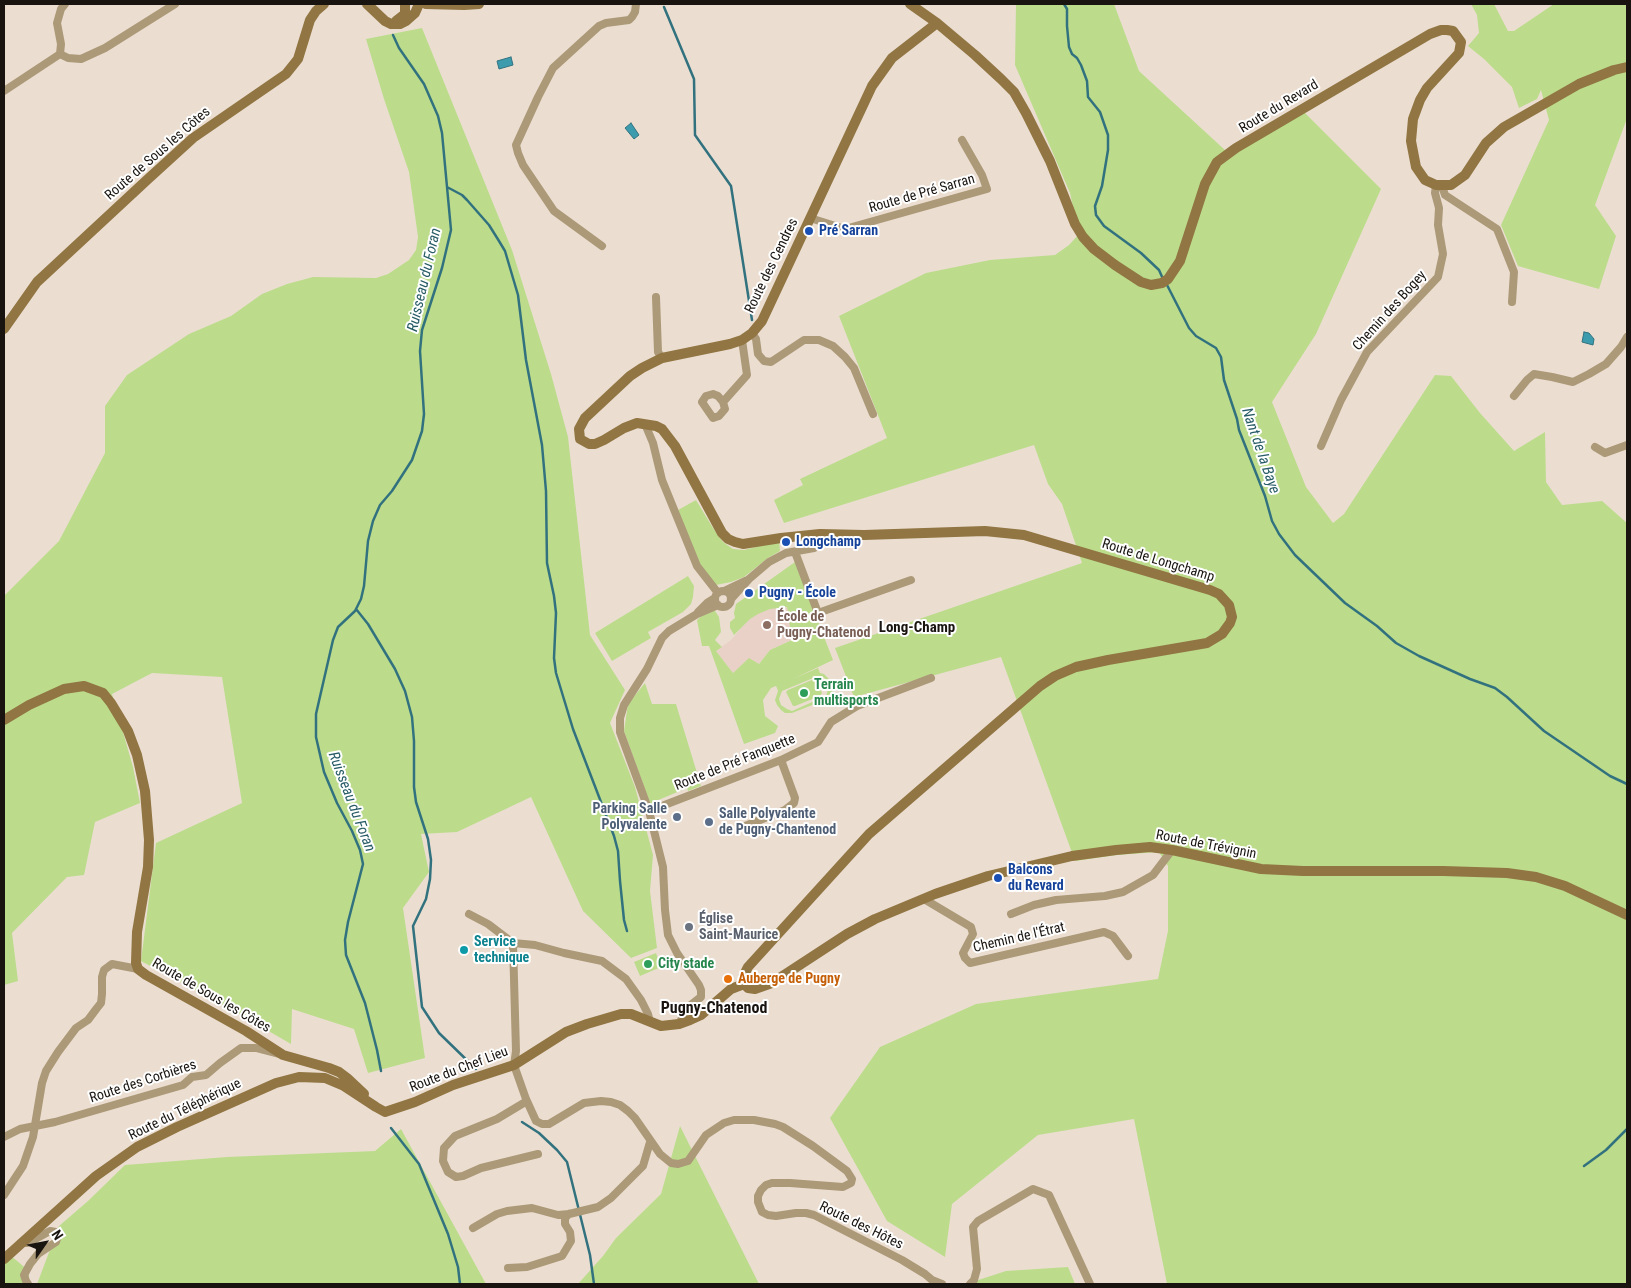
<!DOCTYPE html>
<meta charset="utf-8">
<style>
body{margin:0}
#map{position:relative;width:1631px;height:1288px;overflow:hidden;background:#ebded1;font-family:"Roboto Condensed",sans-serif}
canvas{display:block}
.frame{position:absolute;inset:0;border:5px solid #191410;pointer-events:none}
.north{position:absolute;left:20px;top:1218px;width:50px;height:50px;-webkit-text-stroke:4px #fff;paint-order:stroke;rotate:57deg;font-size:14px;font-weight:700;line-height:20px;text-align:center;color:#191410}
.north::after{content:'';display:block;margin:auto;width:18px;height:22px;background:#191410;clip-path:polygon(50% 0,100% 100%,50% 72%,0 100%)}
</style>
<div id="map">
<canvas width="1631" height="1288"></canvas>
<div class="frame"></div>
<div class="north">N</div>
</div>
<script>
const g = document.querySelector('canvas').getContext('2d');
g.lineJoin = 'round';
function fill(path, color) {
  g.fillStyle = color;
  g.fill(path, 'evenodd');
}
function toPath(rows) {
  const path = new Path2D();
  for (const r of rows) {
    if (r.length === 3) {
      path.moveTo(r[0] + r[2], r[1]);
      path.arc(r[0], r[1], r[2], 0, 2 * Math.PI);
      continue;
    }
    path.moveTo(r[0], r[1]);
    for (let i = 2; i < r.length; i += 2) path.lineTo(r[i], r[i + 1]);
  }
  return path;
}
function stroke(path, color, width, dash) {
  g.strokeStyle = color;
  g.lineWidth = width;
  g.lineCap = dash ? 'butt' : 'round';
  g.setLineDash(dash || []);
  g.stroke(path);
}
function drawText(font, color, halo, rows, align = 'center') {
  g.font = font + ' "Roboto Condensed",sans-serif';
  g.lineWidth = 4;
  g.setLineDash([]);
  g.textBaseline = 'middle';
  g.strokeStyle = halo;
  g.fillStyle = color;
  for (const [text, x, y, turn = 0] of rows) {
    g.save();
    g.translate(x, y);
    g.rotate((+turn || 0) * Math.PI / 180);
    g.textAlign = isNaN(turn) ? turn : align;
    if (halo) g.strokeText(text, 0, 0);
    g.fillText(text, 0, 0);
    g.restore();
  }
}
fill(toPath([
 [787,600,792,640,770,650,759,664,749,659,733,673,716,651,731,640,754,613]
]), '#e9d1c7');
fill(toPath([
 [1016,4,1114,4,1139,71,1226,151,1300,108,1381,189,1316,334,1272,402,1306,487,1333,523,1344,514,1435,375,1451,376,1480,413,1514,451,1545,432,1546,482,1562,505,1602,501,1627,523,1627,1284,1167,1284,1134,1119,1038,1135,952,1204,945,1257,887,1221,830,1118,880,1047,976,1004,1158,979,1168,931,1168,866,1159,852,1117,855,1075,861,1001,657,854,697,835,648,1082,563,1062,504,1048,484,1034,445,784,523,774,500,803,485,800,479,887,438,839,316,926,273,990,260,1055,255,1069,245,1079,234,1070,193,1015,65],
 [1471,4,1494,4,1508,31,1514,31,1554,4,1627,4,1626,121,1595,205,1616,236,1599,289,1518,266,1501,225,1549,120,1541,90,1537,99,1519,108,1512,87,1484,59,1468,46,1479,33,1477,15],
 [422,28,512,250,551,374,568,437,590,635,625,690,610,723,635,787,653,855,650,891,657,948,631,958,583,911,531,797,457,832,421,834,429,872,403,908,425,1058,368,1073,354,1029,292,1009,291,1044,227,1007,141,961,156,843,242,803,222,677,152,673,112,694,133,767,140,803,95,822,84,875,67,877,12,933,18,981,4,985,4,596,59,541,105,453,105,406,127,375,189,334,231,316,262,294,287,284,313,277,376,278,388,274,409,260,416,250,418,237,409,172,384,99,366,39],
 [696,500,713,528,723,542,733,549,744,550,779,541,780,551,768,558,744,577,731,582,716,585,699,566,678,510],
 [795,562,833,660,793,679,818,668,820,673,824,674,831,681,832,691,825,700,792,713,785,713,781,710,777,705,775,700,778,691,777,688,776,686,771,688,763,700,765,716,778,726,775,733,744,744,709,646,702,646,697,620,708,610,715,611,719,617,721,632,715,640,722,647,716,651,733,673,749,658,759,664,770,650,792,640,787,607,770,609,758,614,750,619,734,635,730,628,730,622,735,618,734,613,736,604],
 [818,676,823,677,827,681,829,687,826,696,792,711,787,709,781,705,779,699,782,691],
 [688,576,694,586,693,597,691,604,683,612,648,632,651,638,612,661,595,633],
 [814,679,816,680,822,693,820,696,795,706,793,706,786,692,788,690],
 [645,683,652,704,676,704,701,786,688,791,687,788,656,801,658,805,654,807,650,803,624,731,628,704],
 [656,953,661,967,640,976,634,962],
 [680,1126,759,1284,578,1284,603,1256,616,1238,661,1194],
 [401,1129,486,1284,37,1284,59,1226,88,1201,125,1165,227,1157,375,1151],
 [4,1250,29,1271,29,1284,4,1284],
 [1068,1267,1075,1284,966,1284,1006,1271]
]), '#bcdc8c');
const water = toPath([
 [511,57,513,65,499,69,497,61,511,57],
 [631,123,639,135,634,139,625,128,631,123],
 [1584,332,1589,333,1594,339,1593,345,1582,342,1584,332]
]);
fill(water, '#3d9bae');
stroke(water, '#32727f', 1);
stroke(toPath([
 [1064,4,1067,9,1067,26,1069,47,1072,54,1077,58,1081,65,1087,81,1088,97,1100,112,1108,135,1108,150,1102,186,1095,206,1096,215,1104,226,1141,253,1159,270,1163,279],
 [664,7,694,79,695,135,731,186,752,320],
 [447,187,462,195,467,200,489,225,499,241,505,251,518,295,526,360,542,445,546,491,547,563,554,596,556,613,554,658,556,673,573,729,614,836,618,851,620,881,624,920,627,931],
 [1166,283,1189,328,1196,336,1216,348,1221,357,1224,380,1237,419,1239,430,1265,496,1272,521,1279,534,1295,555,1345,603,1377,626,1396,643,1419,656,1470,679,1495,688,1507,697,1544,731,1610,776,1627,784],
 [356,609,368,624,395,669,405,691,412,717,414,741,414,787,416,802,428,839,431,860,430,879,426,899,413,926,422,1007,439,1033,476,1069],
 [381,1071,377,1050,365,1003,346,955,345,940,348,922,363,864,360,850,352,831,337,803,324,772,316,737,316,714,333,640,338,627,355,611,361,599,364,586,368,541,373,521,380,505,392,491,412,460,422,431,424,414,420,351,422,330,442,268,451,230,442,133,438,116,424,84,399,48,393,35],
 [522,1122,539,1133,557,1150,567,1162,590,1255,594,1284],
 [391,1128,419,1164,448,1234,458,1267,460,1284],
 [1584,1166,1606,1150,1627,1129]
]), '#32727f', 2.5);
stroke(toPath([
 [60,54,68,58,81,59,105,48,175,4],
 [4,91,60,54,61,44,57,23,61,9,65,4],
 [1442,186,1445,195,1497,229,1514,272,1512,302],
 [810,218,845,229,987,189,982,175,962,140],
 [602,246,554,211,523,165,518,153,516,145,538,97,553,68,599,26,606,23,629,20,632,17,635,12,636,4],
 [656,297,658,352,662,358],
 [752,333,756,339,758,354,764,361,771,362,804,340,819,340,833,346,845,357,854,368,873,414],
 [1514,396,1527,380,1534,374,1552,377,1573,382,1589,374,1606,364,1621,347,1627,337],
 [723,402,718,396,713,394,706,396,702,402,713,418,719,416,725,409,723,402,747,375,742,340],
 [645,424,653,443,662,480,697,566,718,593],
 [1321,446,1341,400,1367,352,1438,277,1443,254,1438,225,1439,208,1435,193,1436,185],
 [1595,447,1605,453,1627,445],
 [795,552,818,613,911,580],
 [724,591,745,581],
 [723,599,8],
 [731,599,749,579,769,562,786,553,814,548,818,542,820,534],
 [698,612,707,603,715,598],
 [649,811,781,760,818,742,831,722,857,706,931,678],
 [745,826,785,810,794,803,795,798,781,760],
 [924,899,971,927,973,934,963,953,965,958,970,963,1104,932,1113,936,1128,956],
 [469,914,488,924,513,943],
 [1011,914,1034,905,1056,900,1105,896,1123,892,1153,875,1172,850],
 [650,1022,648,1014,641,1000,626,979,602,961,564,953,535,945,513,943,516,1051,514,1065,526,1099,536,1121,542,1124,549,1124,584,1103,601,1101,611,1102,620,1105,628,1111,635,1118,660,1154,671,1163,678,1164,688,1161,706,1135,724,1123,734,1120,754,1120,775,1124,783,1127,813,1146,847,1171,852,1179,851,1183,843,1187,790,1183,772,1183,766,1185,761,1190,758,1196,758,1202,762,1212,768,1215,776,1216,796,1213,806,1213,814,1215,902,1260,925,1274,932,1280,942,1284],
 [679,1024,687,1008,701,997,701,990,699,985,677,953,668,935,665,910,663,867,649,811,620,732,620,718,624,705,647,669,662,638,669,631,697,614,718,605],
 [527,1101,497,1119,455,1136,444,1148,443,1161,448,1172,456,1177,463,1176,481,1168,538,1154],
 [4,1137,20,1129,55,1122,183,1085,192,1077,206,1075,220,1063,241,1048,256,1048,279,1054],
 [4,1195,23,1166,33,1137,42,1083,46,1071,58,1052,76,1028,88,1020,97,1008,101,1003,102,994,102,977,104,970,112,964,138,969],
 [473,1228,497,1214,507,1211,532,1208,558,1215,569,1214,598,1207,611,1198,643,1166,650,1142],
 [21,1243,28,1243,50,1231,56,1232,58,1236,56,1242,38,1254,30,1264,24,1275,26,1281,28,1284],
 [508,1268,527,1267,562,1256,571,1241,570,1232,565,1224,565,1218,569,1214],
 [970,1284,974,1280,977,1269,973,1227,978,1221,1033,1189,1049,1195,1090,1284]
]), '#ac9978', 8);
stroke(toPath([
 [367,4,385,21,391,24,400,24,406,21,415,13,419,4],
 [426,4,464,5,479,4],
 [910,4,937,23,975,55,1001,79,1014,92,1026,113,1050,161,1075,224,1083,237,1094,249,1115,265,1141,282,1151,285,1162,283,1168,279,1180,261,1205,184,1217,162,1236,148,1430,34,1441,30,1447,30,1453,31,1461,42,1459,53,1427,88,1420,100,1413,119,1411,141,1416,167,1425,180,1436,185,1451,185,1465,175,1486,143,1504,127,1579,84,1614,70,1627,67],
 [396,21,405,14,405,4],
 [4,329,37,282,148,179,193,138,286,74,298,59,310,20,316,11,324,4],
 [4,720,29,705,64,689,84,686,103,693,111,703,128,731,137,755,145,791,149,840,148,867,137,932,136,963,138,969,146,975,246,1031,283,1055,329,1068,339,1072,347,1078,364,1094],
 [744,984,743,977,748,967,869,834,1040,686,1055,676,1076,667,1108,660,1207,643,1222,634,1230,623,1232,617,1229,605,1219,594,1210,590,1024,535,985,531,864,535,820,534,781,538,743,544,735,542,728,539,722,533,675,446,662,429,656,426,637,423,624,428,604,440,595,444,589,444,580,439,579,429,585,418,630,376,642,368,662,358,730,344,742,340,752,333,762,321,872,86,892,58,937,23],
 [744,984,748,988,755,989,772,983,847,934,875,919,935,894,988,876,1072,856,1116,850,1150,847,1172,850,1261,869,1303,871,1443,871,1507,873,1536,877,1565,886,1627,915],
 [4,1259,96,1176,137,1147,177,1127,276,1083,299,1077,325,1078,344,1086,376,1107,385,1112,415,1102,453,1085,514,1065,566,1032,587,1024,621,1014,631,1014,661,1026,679,1024,690,1020,701,1015,731,989,744,984]
]), '#917542', 10);
for (const [x, y, r, color] of [
 [809,231,5,"#1a4fb4"],
 [786,542,5,"#1a4fb4"],
 [749,593,5,"#1a4fb4"],
 [767,625,5,"#8d6e63"],
 [804,693,5,"#2e9e5b"],
 [677,817,5,"#5c6f8a"],
 [709,822,5,"#5c6f8a"],
 [998,878,5,"#1a4fb4"],
 [689,927,5,"#6b7280"],
 [464,950,5,"#0f9aa8"],
 [648,964,5,"#2e9e5b"],
 [728,979,5,"#e8710a"]
]) {
  const dot = new Path2D();
  dot.arc(x, y, r, 0, 2 * Math.PI);
  g.fillStyle = color;
  g.fill(dot);
  stroke(dot, '#fff', 2);
}
drawText('14px', '#191410', '#fff', [
 ["Route du Revard",1279,107,-31],
 ["Route de Sous les Côtes",158,154,-41],
 ["Route de Pré Sarran",922,194,-16],
 ["Route des Cendres",772,266,-64],
 ["Chemin des Bogey",1390,311,-48],
 ["Route de Longchamp",1158,561,17],
 ["Route de Pré Fanquette",735,763,-22],
 ["Route de Trévignin",1206,845,11],
 ["Chemin de l'Étrat",1019,938,-13],
 ["Route de Sous les Côtes",211,996,30],
 ["Route du Chef Lieu",459,1070,-21],
 ["Route des Corbières",143,1082,-18],
 ["Route du Téléphérique",185,1110,-26],
 ["Route des Hôtes",861,1226,26]
]);
drawText('bold 14px', '#164399', '#fff', [
 ["Pré Sarran",819,231],
 ["Longchamp",796,542],
 ["Pugny - École",759,593],
 ["Balcons",1008,870],
 ["du Revard",1008,886]
], 'left');
drawText('bold 14px', '#785e54', '#fff', [
 ["École de",777,617],
 ["Pugny-Chatenod",777,633]
], 'left');
drawText('bold 14px', '#27864d', '#fff', [
 ["Terrain",814,685],
 ["multisports",814,701],
 ["City stade",658,964]
], 'left');
drawText('bold 14px', '#4e5e75', '#fff', [
 ["Parking Salle",667,809],
 ["Polyvalente",667,825],
 ["Salle Polyvalente",719,814,"left"],
 ["de Pugny-Chantenod",719,830,"left"]
], 'right');
drawText('bold 14px', '#5b616d', '#fff', [
 ["Église",699,919],
 ["Saint-Maurice",699,935]
], 'left');
drawText('bold 14px', '#0d838f', '#fff', [
 ["Service",474,942],
 ["technique",474,958]
], 'left');
drawText('bold 14px', '#c56008', '#fff', [
 ["Auberge de Pugny",738,979]
], 'left');
drawText('italic 15px', '#275b65', '#fff', [
 ["Ruisseau du Foran",425,280,-77],
 ["Nant de la Baye",1260,451,71],
 ["Ruisseau du Foran",351,802,69]
]);
drawText('bold 15px', '#191410', '#fff', [
 ["Long-Champ",917,628]
]);
drawText('bold 16px', '#191410', '#fff', [
 ["Pugny-Chatenod",714,1009]
]);
</script>
